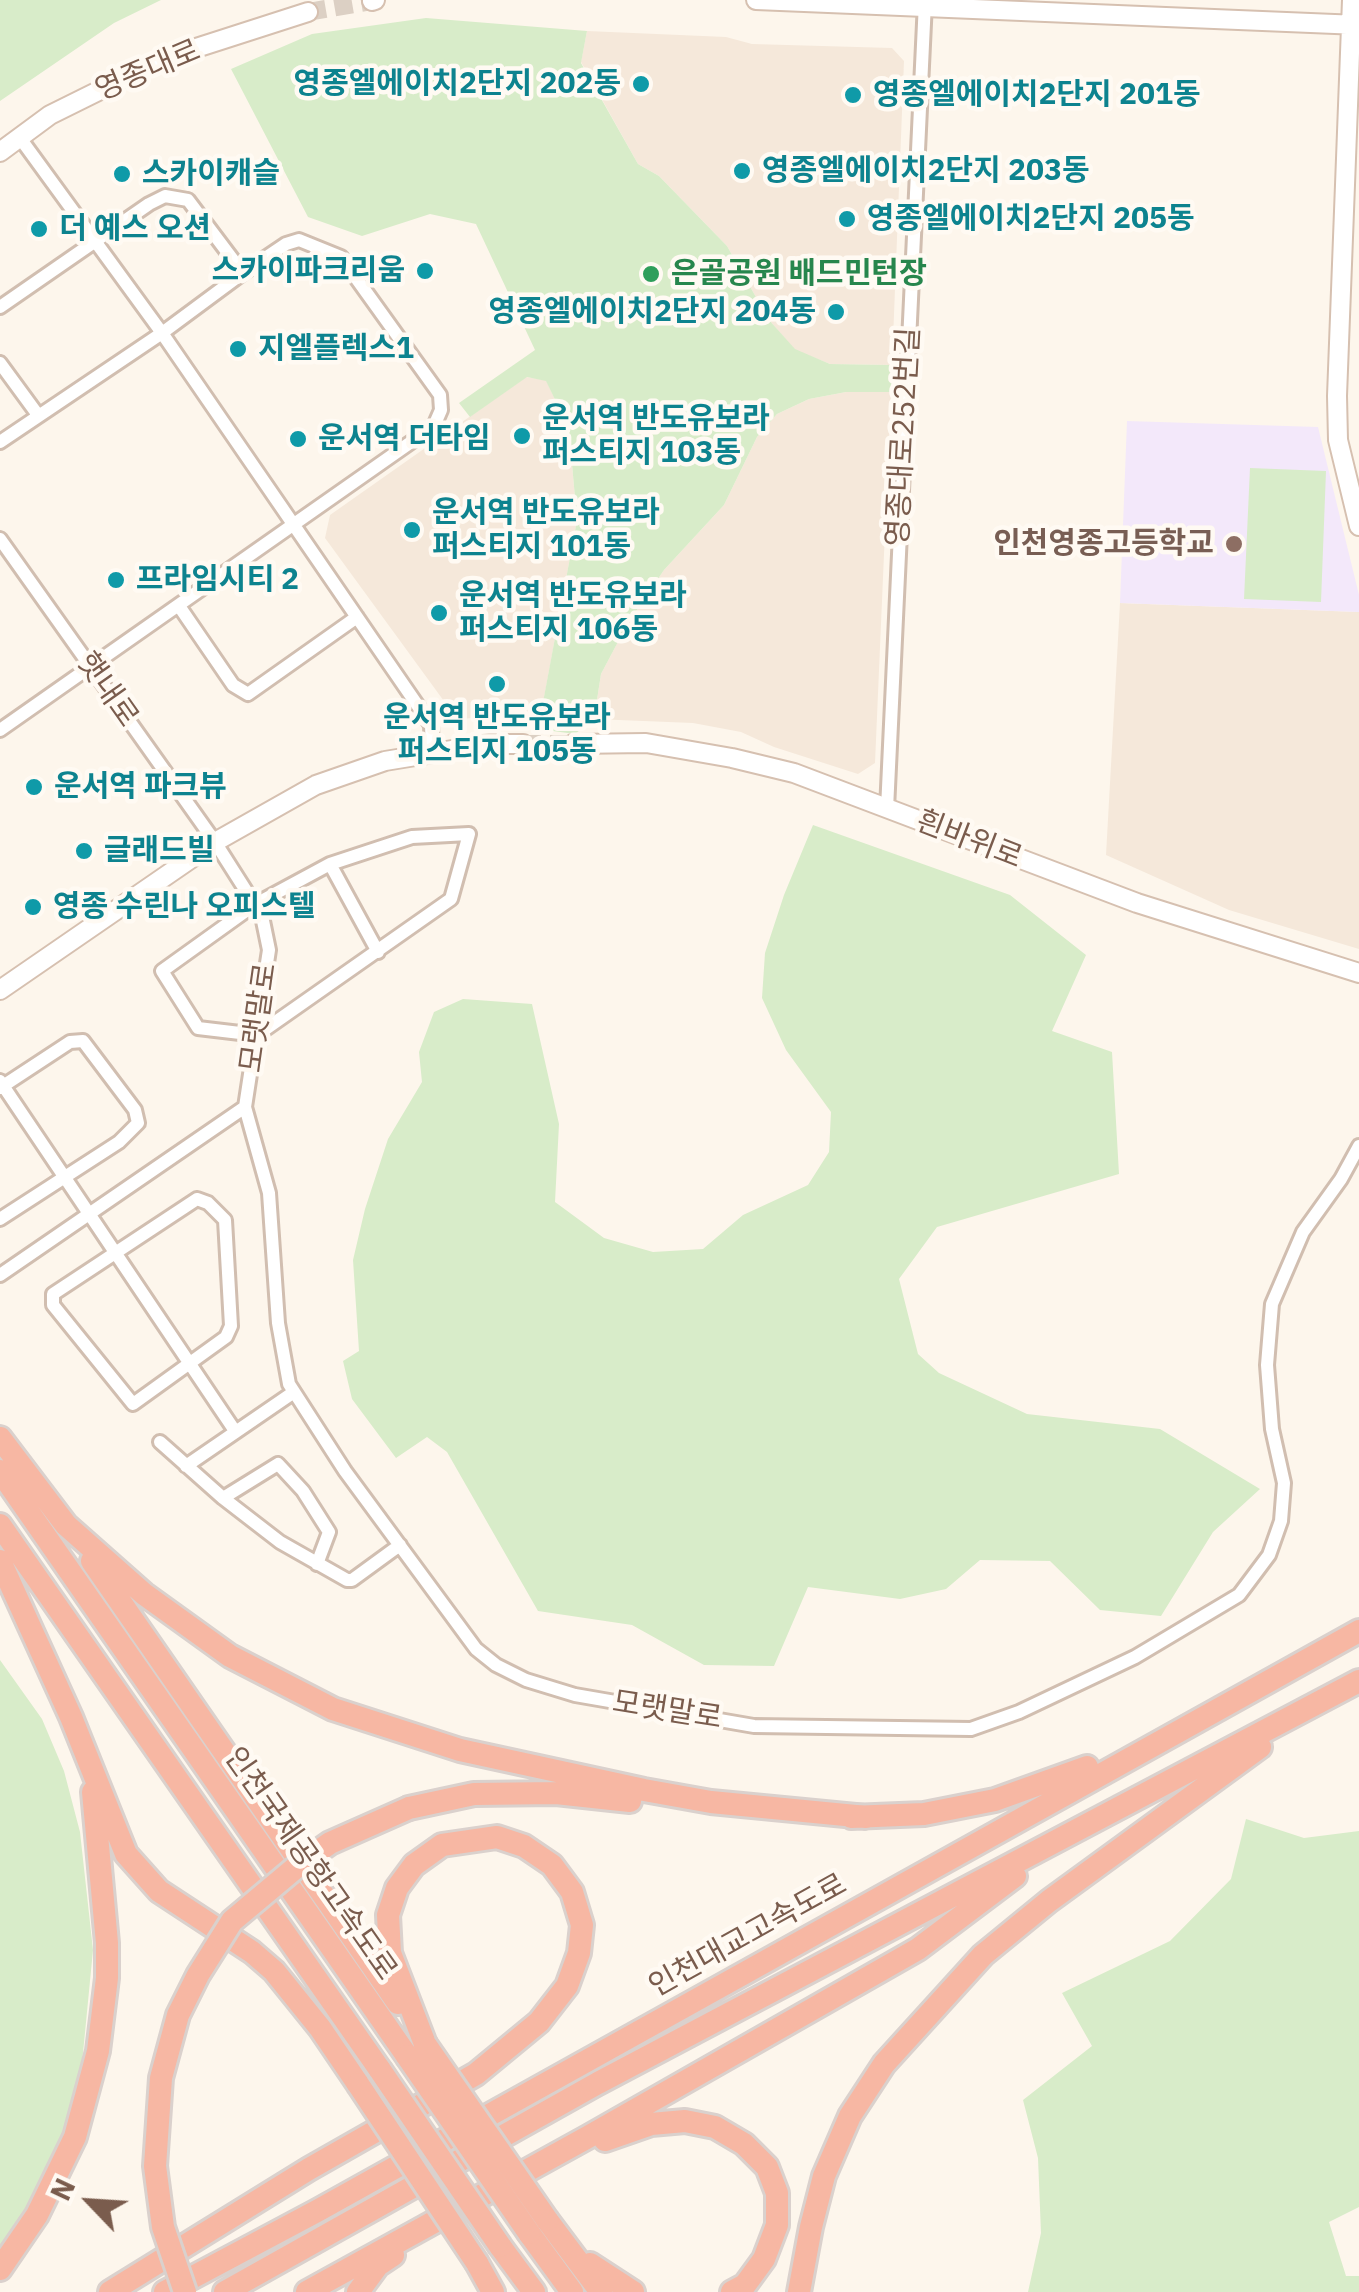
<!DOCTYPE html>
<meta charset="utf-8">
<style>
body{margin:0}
#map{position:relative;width:1359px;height:2292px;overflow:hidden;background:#fdf6ec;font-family:"IBM Plex Sans",sans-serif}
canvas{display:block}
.north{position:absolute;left:40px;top:2152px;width:100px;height:100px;-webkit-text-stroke:8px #fffaf3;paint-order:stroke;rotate:295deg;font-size:28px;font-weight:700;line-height:40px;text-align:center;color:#7a5c4d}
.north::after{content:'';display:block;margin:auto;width:35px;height:45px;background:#7a5c4d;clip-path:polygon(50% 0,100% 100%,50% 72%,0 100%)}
</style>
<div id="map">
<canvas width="1359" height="2292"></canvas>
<div class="north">N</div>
</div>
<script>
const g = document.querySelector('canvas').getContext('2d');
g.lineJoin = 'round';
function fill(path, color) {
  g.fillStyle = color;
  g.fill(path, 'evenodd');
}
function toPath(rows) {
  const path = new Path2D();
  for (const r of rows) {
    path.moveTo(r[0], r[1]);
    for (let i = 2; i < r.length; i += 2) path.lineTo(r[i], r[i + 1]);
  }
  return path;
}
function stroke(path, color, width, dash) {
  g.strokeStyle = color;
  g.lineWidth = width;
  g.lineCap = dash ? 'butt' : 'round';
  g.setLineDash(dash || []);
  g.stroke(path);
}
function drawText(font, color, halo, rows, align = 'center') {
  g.font = font + ' "IBM Plex Sans","Noto Sans KR",sans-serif';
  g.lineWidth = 9;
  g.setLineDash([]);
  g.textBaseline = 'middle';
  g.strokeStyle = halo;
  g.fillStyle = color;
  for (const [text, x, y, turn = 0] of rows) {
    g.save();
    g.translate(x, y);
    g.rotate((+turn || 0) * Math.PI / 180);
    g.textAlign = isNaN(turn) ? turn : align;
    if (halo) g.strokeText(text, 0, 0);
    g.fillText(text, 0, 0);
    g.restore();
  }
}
fill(toPath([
 [587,31,726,37,752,44,892,48,904,61,892,365,830,364,795,350,769,320,727,246,659,176,638,164,581,62],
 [526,377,546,380,561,412,571,453,577,520,541,714,457,719,325,538,330,515],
 [846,392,891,392,875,763,858,774,774,747,741,732,693,723,594,719,601,674,628,623,664,570,724,505,757,437,777,414,809,399],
 [1120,603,1359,612,1359,949,1229,910,1106,855]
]), '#f5e8da');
fill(toPath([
 [1127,421,1318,427,1359,595,1359,612,1120,603]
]), '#f3e8fa');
fill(toPath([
 [0,0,161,0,114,23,0,101],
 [426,18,587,31,581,63,638,164,659,176,727,246,769,320,795,349,830,364,892,365,891,392,846,392,809,399,777,414,757,437,724,505,664,570,628,623,601,674,594,719,575,734,538,729,577,520,571,453,561,412,546,381,527,377,470,417,459,403,535,350,476,224,430,214,362,236,308,217,231,69,312,34],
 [1250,468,1326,471,1321,602,1244,599],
 [813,825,1010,895,1086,955,1052,1031,1112,1052,1119,1174,937,1227,899,1279,918,1354,939,1373,1027,1414,1160,1429,1260,1489,1213,1532,1161,1616,1100,1610,1050,1561,980,1560,946,1589,900,1599,808,1587,774,1666,704,1665,632,1625,538,1611,447,1452,427,1437,396,1458,352,1399,343,1361,359,1351,353,1260,365,1209,388,1139,422,1082,419,1052,434,1012,463,999,532,1004,559,1124,555,1202,604,1238,653,1252,703,1249,743,1215,808,1185,829,1152,831,1112,786,1050,762,998,765,953,784,895],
 [0,1660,42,1719,64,1771,80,1832,93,1950,80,2084,57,2161,0,2252],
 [1246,1819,1304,1838,1359,1831,1359,2207,1329,2222,1346,2276,1359,2276,1359,2292,1028,2292,1041,2233,1038,2158,1023,2100,1092,2046,1062,1993,1170,1941,1231,1879]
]), '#d8ecc9');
stroke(toPath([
 [308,12,372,1],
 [523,744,573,744]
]), '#dcd0c4', 18, [18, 9]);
const street = toPath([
 [20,138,162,333,431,725,432,752],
 [0,307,149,204,165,196,188,200,243,273],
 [0,363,38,415],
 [0,442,162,333,243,273,286,244,299,240,341,257,440,395,441,410,434,426,0,730],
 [0,539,215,842,262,916,269,950,245,1107,269,1193,278,1323,289,1384,345,1471,476,1649,496,1665,526,1680,575,1695,754,1726,971,1729,1019,1712,1135,1657,1239,1595,1269,1555,1281,1521,1284,1483,1272,1429,1267,1365,1272,1304,1303,1232,1341,1179,1359,1146],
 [179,606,233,685,248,694,357,617],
 [887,809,925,2],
 [469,834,451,899,257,1035,198,1028,162,971,254,905,330,864,412,837,469,834],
 [330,864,378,952],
 [0,1081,235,1431],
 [0,1088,70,1042,83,1041,135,1110,138,1123,119,1142,0,1219],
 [197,1199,208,1203,225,1220,231,1326,226,1337,133,1404,53,1305,53,1294,197,1199],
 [0,1275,245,1107],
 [160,1442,223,1498,280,1542,347,1580,352,1580,400,1545],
 [186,1466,294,1392],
 [223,1498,278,1464,303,1491,329,1532,317,1564]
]);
const secondary = toPath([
 [756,0,1359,25],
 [1352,0,1337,396,1338,440,1359,526],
 [372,1,375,0],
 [0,152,50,115,165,58,308,12],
 [573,744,646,743,732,758,794,773,1137,903,1359,973],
 [0,990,215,842,316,785,385,761,489,744,523,744]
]);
const highway = toPath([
 [0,1438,66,1525,144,1594,230,1656,333,1709,460,1750,644,1790,711,1802,866,1817],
 [0,1471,407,2056],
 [0,1525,380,2070],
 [0,1561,71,1717,126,1854,159,1891,252,1952,274,1971,320,2028,358,2084],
 [92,1561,398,2003],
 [409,1808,474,1794,556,1793,630,1801],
 [851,1817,924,1814,995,1800,1087,1767],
 [605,2140,651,2124,685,2121,715,2127,744,2144,767,2167,777,2193,777,2225,764,2259,745,2285,732,2292],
 [547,2220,601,2292],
 [529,2233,572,2292],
 [500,2246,534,2292],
 [477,2263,493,2292],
 [590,2264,633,2292],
 [0,2269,37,2215,75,2137,98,2051,107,1978,107,1943,93,1792],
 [110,2292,309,2169,476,2074,539,2022,567,1986,579,1953,582,1925,572,1892,552,1865,524,1846,497,1837,442,1845,414,1865,397,1888,388,1915,390,1953,425,2044],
 [165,2292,317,2211,1359,1631],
 [225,2292,598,2083,1359,1681],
 [307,2292,588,2137,918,1949,1015,1876],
 [358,2292,378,2265,393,2255],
 [799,2292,811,2227,824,2176,850,2116,884,2064,983,1955,1049,1901,1260,1747]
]);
stroke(street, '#d1beb0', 18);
stroke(secondary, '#d6c0b0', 22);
stroke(highway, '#dad1cd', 28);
stroke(street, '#fff', 12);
stroke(secondary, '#fff', 18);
stroke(highway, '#f7b7a3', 22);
const highwayBridge = toPath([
 [425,2044,547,2220],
 [407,2056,529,2233],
 [380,2070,500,2246],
 [358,2084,477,2263],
 [185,2292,163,2227,155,2166,161,2078,178,2015,198,1975,232,1921,300,1864,330,1843,409,1808]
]);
stroke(highwayBridge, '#dad1cd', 28, []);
stroke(highwayBridge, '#f7b7a3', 22);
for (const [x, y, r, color] of [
 [641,84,10,"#0f9aa8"],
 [853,95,10,"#0f9aa8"],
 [742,171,10,"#0f9aa8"],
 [122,174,10,"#0f9aa8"],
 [847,219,10,"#0f9aa8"],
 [39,229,10,"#0f9aa8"],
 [425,271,10,"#0f9aa8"],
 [651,274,10,"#2e9e5b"],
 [836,312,10,"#0f9aa8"],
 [238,349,10,"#0f9aa8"],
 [522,436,10,"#0f9aa8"],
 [298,439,10,"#0f9aa8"],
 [412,530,10,"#0f9aa8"],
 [1234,544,10,"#8d6e63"],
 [116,580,10,"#0f9aa8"],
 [439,613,10,"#0f9aa8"],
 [497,684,10,"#0f9aa8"],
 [34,787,10,"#0f9aa8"],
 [84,851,10,"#0f9aa8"],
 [33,907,10,"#0f9aa8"]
]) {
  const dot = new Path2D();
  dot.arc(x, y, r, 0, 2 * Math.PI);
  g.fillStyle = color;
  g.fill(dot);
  stroke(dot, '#fffaf3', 4);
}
drawText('30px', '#7a5c4d', '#fffaf3', [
 ["영종대로",148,71,-23],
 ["영종대로252번길",904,437,-87],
 ["햇내로",107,690,55],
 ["흰바위로",969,840,21],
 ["모랫말로",259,1018,-82],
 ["모랫말로",667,1711,9],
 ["인천국제공항고속도로",310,1864,55],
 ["인천대교고속도로",748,1936,-29]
]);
drawText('bold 30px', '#0d838f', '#fffaf3', [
 ["영종엘에이치2단지 202동",621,84,"right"],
 ["영종엘에이치2단지 201동",873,95],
 ["영종엘에이치2단지 203동",762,171],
 ["스카이캐슬",142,174],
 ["영종엘에이치2단지 205동",867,219],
 ["더 예스 오션",59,229],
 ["스카이파크리움",405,271,"right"],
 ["영종엘에이치2단지 204동",816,312,"right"],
 ["지엘플렉스1",258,349],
 ["운서역 반도유보라",542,419],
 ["퍼스티지 103동",542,453],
 ["운서역 더타임",318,439],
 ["운서역 반도유보라",432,513],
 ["퍼스티지 101동",432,547],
 ["프라임시티 2",136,580],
 ["운서역 반도유보라",459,596],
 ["퍼스티지 106동",459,630],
 ["운서역 반도유보라",497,718,"center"],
 ["퍼스티지 105동",497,752,"center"],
 ["운서역 파크뷰",54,787],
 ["글래드빌",104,851],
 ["영종 수린나 오피스텔",53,907]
], 'left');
drawText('bold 30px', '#27864d', '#fffaf3', [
 ["은골공원 배드민턴장",671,274]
], 'left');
drawText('bold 30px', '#785e54', '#fffaf3', [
 ["인천영종고등학교",1214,544]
], 'right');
</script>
